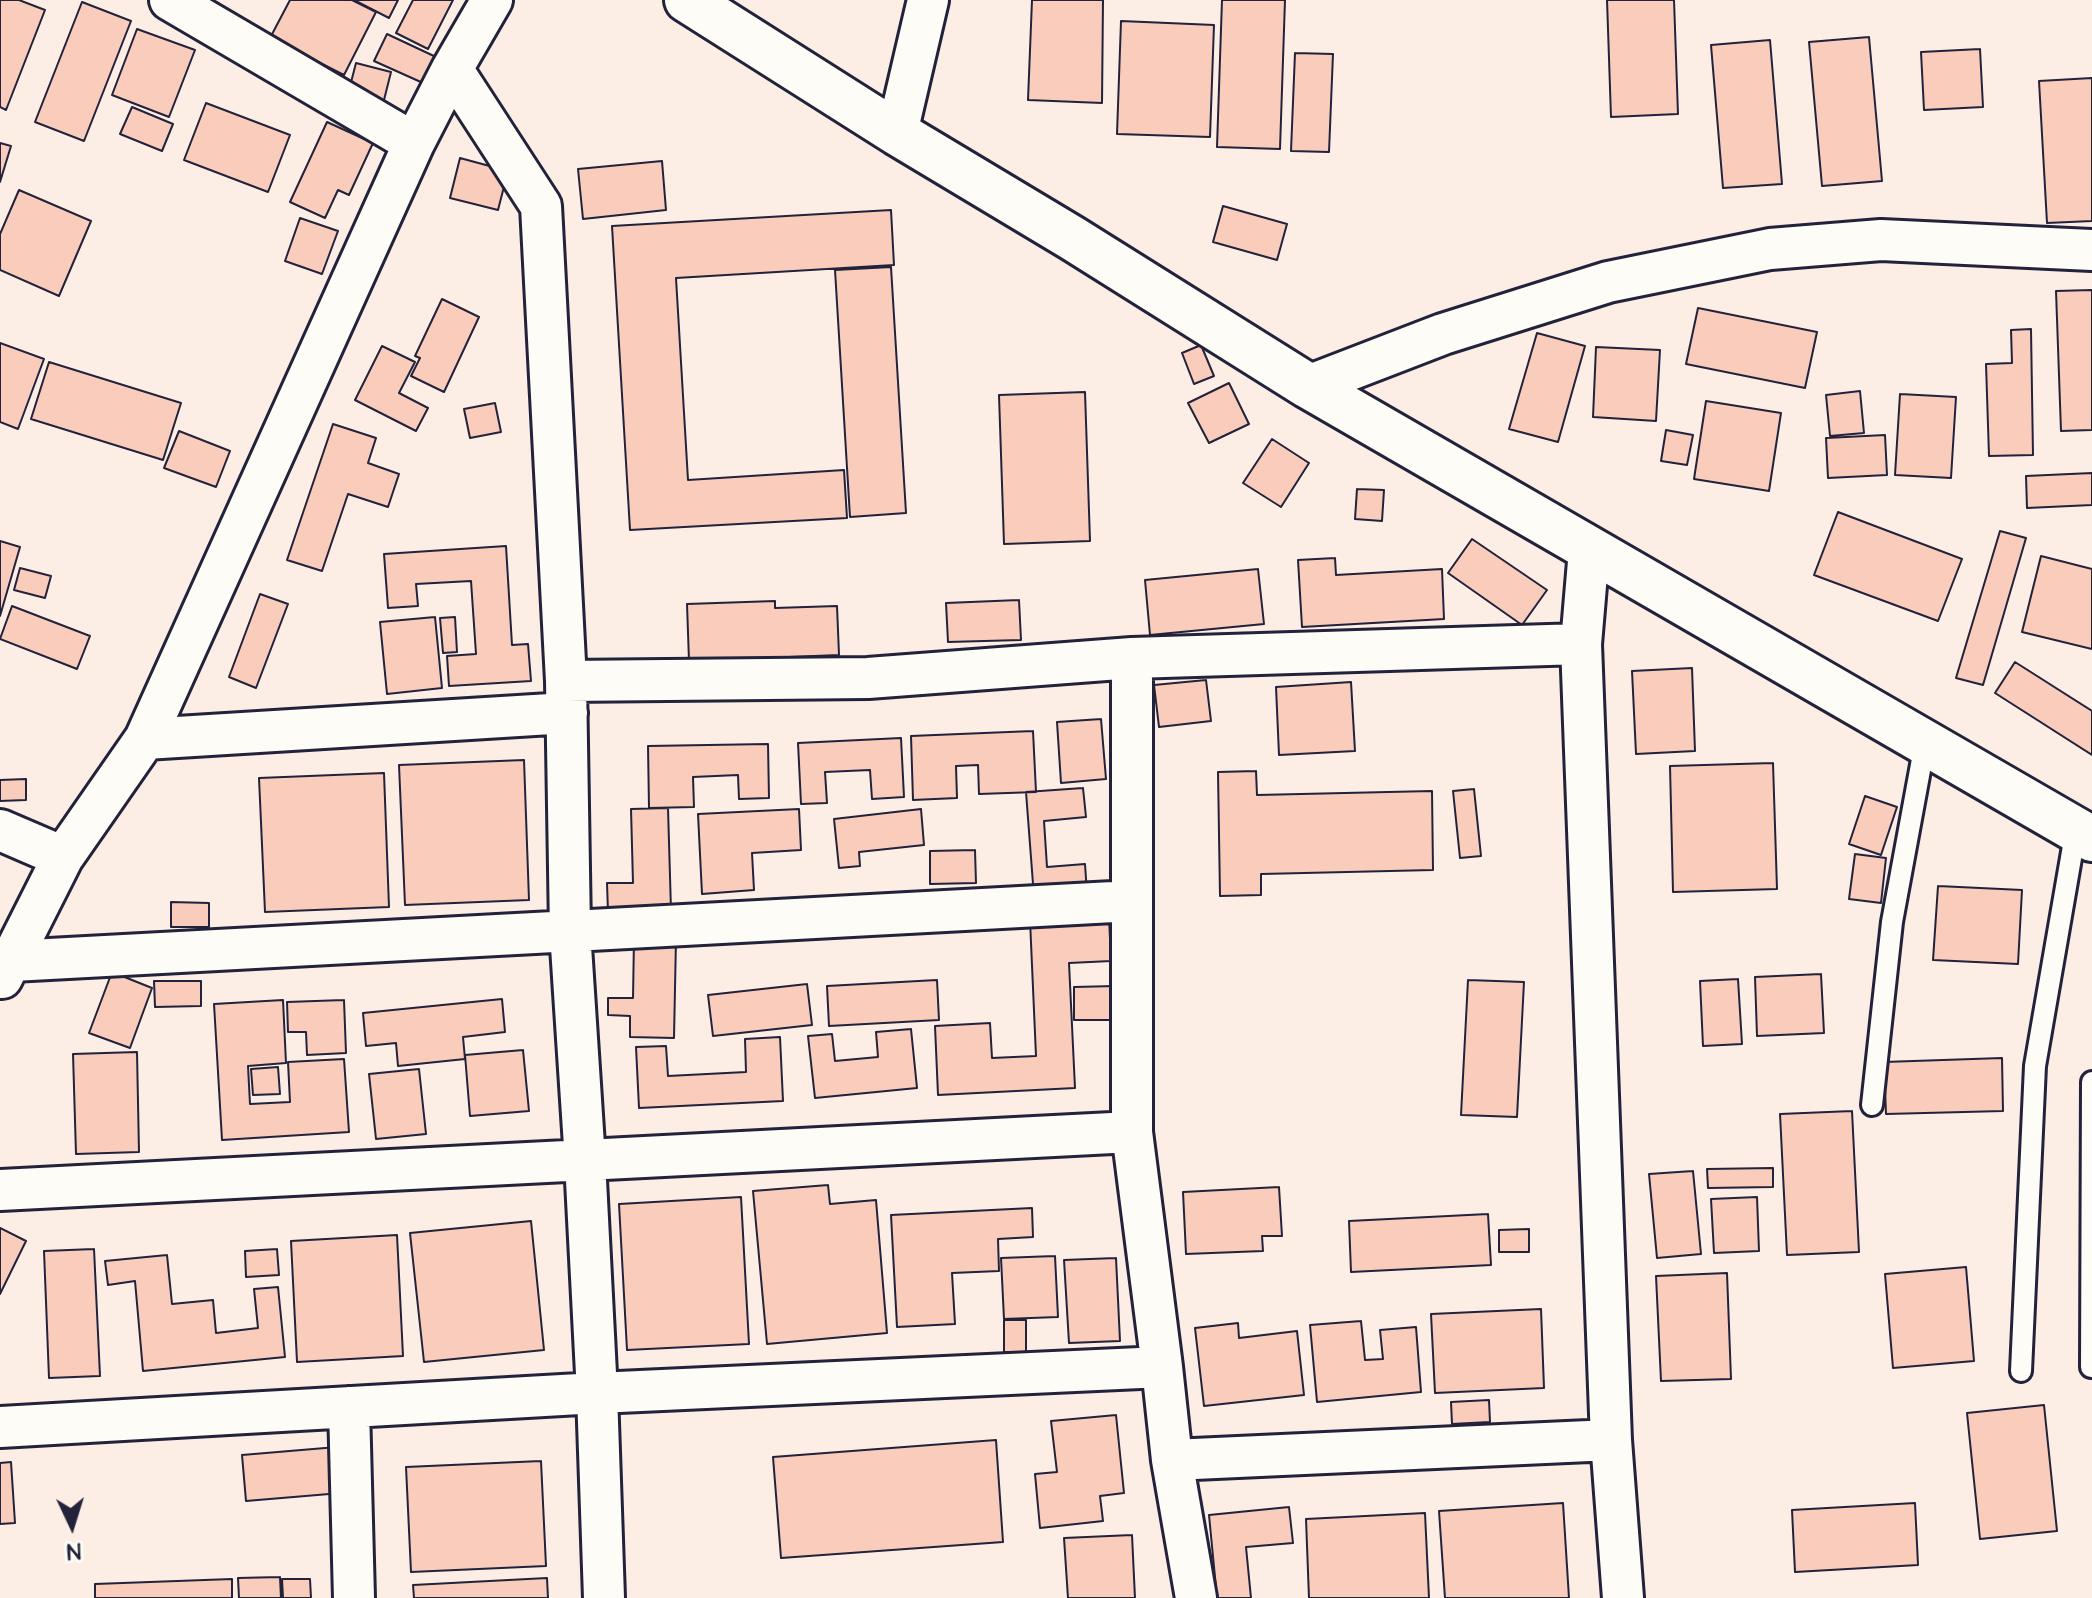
<!DOCTYPE html>
<style>
body{margin:0}
#map{position:relative;width:2092px;height:1598px;overflow:hidden;background:#fceee5;font-family:"Architects Daughter",sans-serif}
canvas{display:block}
.north{position:absolute;left:32px;top:1486px;width:80px;height:80px;-webkit-text-stroke:6px #fdfcf7;paint-order:stroke;rotate:176deg;font-size:22px;font-weight:700;line-height:32px;text-align:center;color:#22223b}
.north::after{content:'';display:block;margin:auto;width:28px;height:36px;background:#22223b;clip-path:polygon(50% 0,100% 100%,50% 72%,0 100%)}
</style>
<div id="map">
<canvas width="2092" height="1598"></canvas>
<div class="north">N</div>
</div>
<script>
const g = document.querySelector('canvas').getContext('2d');
g.lineJoin = 'round';
function fill(path, color) {
  g.fillStyle = color;
  g.fill(path, 'evenodd');
}
function toPath(rows) {
  const path = new Path2D();
  for (const r of rows) {
    path.moveTo(r[0], r[1]);
    for (let i = 2; i < r.length; i += 2) path.lineTo(r[i], r[i + 1]);
  }
  return path;
}
function stroke(path, color, width, dash) {
  g.strokeStyle = color;
  g.lineWidth = width;
  g.lineCap = dash ? 'butt' : 'round';
  g.setLineDash(dash || []);
  g.stroke(path);
}
const building = toPath([
 [0,0,19,0,45,10,6,110,0,107,0,0],
 [290,0,352,0,376,12,344,75,270,38,290,0],
 [354,0,398,0,389,18,354,0],
 [413,0,453,0,428,49,396,33,413,0],
 [1032,0,1103,0,1102,103,1028,100,1032,0],
 [1222,0,1285,0,1280,149,1217,147,1222,0],
 [1607,0,1674,0,1678,114,1611,117,1607,0],
 [82,2,131,21,84,141,35,122,82,2],
 [1121,21,1214,25,1210,137,1117,134,1121,21],
 [137,29,195,50,169,117,112,95,137,29],
 [387,34,436,57,423,83,374,61,387,34],
 [1869,37,1882,181,1822,186,1809,42,1869,37],
 [1770,40,1782,184,1723,188,1711,45,1770,40],
 [1980,49,1983,107,1924,110,1921,52,1980,49],
 [1295,53,1333,54,1329,152,1291,151,1295,53],
 [356,63,391,72,383,104,348,94,356,63],
 [2092,78,2092,221,2047,223,2039,81,2092,78],
 [206,103,290,135,268,192,184,160,206,103],
 [132,107,173,124,162,151,120,134,132,107],
 [327,122,373,143,349,195,338,190,325,218,290,202,327,122],
 [0,143,11,146,0,182,0,143],
 [460,158,508,171,498,210,450,198,460,158],
 [662,161,666,210,583,219,578,169,662,161],
 [19,190,91,221,59,296,0,270,0,234,19,190],
 [1223,206,1287,224,1277,260,1213,242,1223,206],
 [891,210,894,265,676,278,688,480,844,470,847,518,630,530,612,226,891,210],
 [300,218,338,231,322,274,285,261,300,218],
 [891,267,906,513,850,517,835,270,891,267],
 [2092,290,2092,430,2061,431,2056,291,2092,290],
 [442,299,479,317,444,392,411,376,420,358,415,356,442,299],
 [1698,308,1817,332,1805,388,1686,364,1698,308],
 [2031,329,2033,455,1989,456,1986,364,2012,363,2011,330,2031,329],
 [1537,333,1585,346,1558,442,1509,429,1537,333],
 [0,343,44,359,18,429,0,422,0,343],
 [1201,345,1214,376,1194,384,1182,353,1201,345],
 [382,346,415,362,399,393,428,408,416,431,355,400,382,346],
 [1596,347,1660,350,1656,421,1593,417,1596,347],
 [49,362,181,403,163,460,31,419,49,362],
 [1229,383,1249,424,1209,443,1188,403,1229,383],
 [1860,391,1864,433,1830,436,1826,395,1860,391],
 [1085,392,1090,541,1004,544,999,395,1085,392],
 [1900,394,1956,397,1951,478,1895,475,1900,394],
 [1706,401,1781,413,1769,491,1694,479,1706,401],
 [495,403,501,432,470,438,464,409,495,403],
 [333,424,376,438,368,463,399,474,388,507,348,494,322,571,287,560,333,424],
 [1666,430,1693,435,1687,465,1661,461,1666,430],
 [179,431,230,451,216,487,164,468,179,431],
 [1885,435,1887,475,1828,478,1826,438,1885,435],
 [1272,439,1309,463,1281,507,1243,483,1272,439],
 [2092,473,2092,505,2027,508,2026,476,2092,473],
 [1357,489,1384,490,1382,521,1355,519,1357,489],
 [1838,512,1962,559,1938,621,1814,575,1838,512],
 [2000,531,2026,538,1983,685,1956,678,2000,531],
 [1472,539,1547,590,1522,625,1448,573,1472,539],
 [0,541,20,547,0,616,0,541],
 [506,546,512,645,528,644,531,681,449,686,447,656,476,654,471,581,416,584,418,606,388,608,384,554,506,546],
 [2041,556,2092,569,2092,649,2022,632,2041,556],
 [1335,558,1336,575,1442,569,1444,619,1302,627,1298,560,1335,558],
 [20,568,51,576,45,598,14,590,20,568],
 [1258,569,1264,624,1150,635,1145,580,1258,569],
 [260,594,288,604,256,688,229,677,260,594],
 [1019,600,1021,640,948,642,946,603,1019,600],
 [775,601,775,608,837,606,839,655,689,661,687,604,775,601],
 [12,606,90,636,77,669,0,639,12,606],
 [435,617,442,688,387,694,380,622,435,617],
 [455,617,457,652,443,653,440,618,455,617],
 [2015,662,2092,711,2092,755,1995,693,2015,662],
 [1692,668,1695,751,1636,754,1632,671,1692,668],
 [1206,680,1211,721,1159,727,1154,685,1206,680],
 [1351,682,1355,751,1279,755,1276,687,1351,682],
 [1101,719,1106,779,1061,783,1057,722,1101,719],
 [1033,731,1036,792,979,794,978,765,956,766,957,798,913,800,911,736,1033,731],
 [901,738,904,797,872,799,870,770,825,772,827,803,801,804,798,743,901,738],
 [768,744,769,798,739,799,738,775,693,777,694,807,649,808,648,746,768,744],
 [524,760,529,900,405,905,399,765,524,760],
 [1773,763,1777,889,1673,892,1670,766,1773,763],
 [1256,771,1257,795,1432,791,1433,870,1261,874,1261,895,1220,896,1218,772,1256,771],
 [384,773,389,907,265,912,259,778,384,773],
 [26,779,26,800,0,801,0,780,26,779],
 [1083,788,1086,817,1044,821,1047,867,1085,864,1087,893,1034,897,1026,792,1083,788],
 [1474,789,1481,856,1460,858,1453,791,1474,789],
 [1865,796,1897,807,1881,855,1849,844,1865,796],
 [668,808,671,910,608,912,607,883,633,883,631,809,668,808],
 [799,809,801,850,752,853,754,890,702,894,698,814,799,809],
 [921,809,924,845,859,852,860,866,839,868,834,819,921,809],
 [975,850,976,883,930,884,930,851,975,850],
 [1855,854,1886,858,1881,903,1849,899,1855,854],
 [1938,886,2022,890,2018,964,1933,960,1938,886],
 [171,902,209,903,209,927,171,927,171,902],
 [1109,917,1111,961,1069,963,1075,1088,938,1095,935,1026,990,1023,992,1058,1036,1056,1030,920,1109,917],
 [634,938,676,939,674,1038,630,1037,630,1016,608,1015,608,998,633,998,634,938],
 [112,972,152,988,130,1048,89,1033,112,972],
 [1821,974,1824,1033,1757,1036,1755,977,1821,974],
 [1738,979,1742,1044,1703,1046,1700,981,1738,979],
 [937,980,939,1020,829,1026,827,986,937,980],
 [1468,980,1524,982,1517,1117,1461,1115,1468,980],
 [154,981,201,981,201,1006,155,1007,154,981],
 [807,984,812,1025,713,1036,708,995,807,984],
 [1115,986,1115,1020,1074,1020,1074,987,1115,986],
 [502,999,505,1032,463,1037,465,1059,398,1066,396,1043,366,1046,363,1013,502,999],
 [283,1000,286,1063,248,1066,250,1104,290,1102,288,1062,344,1059,349,1132,222,1140,214,1004,283,1000],
 [344,1000,346,1053,307,1055,306,1032,288,1032,287,1002,344,1000],
 [911,1029,917,1088,815,1098,808,1036,832,1034,835,1061,878,1057,876,1032,911,1029],
 [780,1037,783,1101,639,1108,636,1047,666,1046,668,1076,746,1072,745,1039,780,1037],
 [523,1050,529,1111,470,1116,465,1055,523,1050],
 [137,1052,139,1152,76,1154,73,1054,137,1052],
 [2002,1058,2003,1111,1886,1114,1884,1062,2002,1058],
 [278,1067,280,1094,253,1095,251,1069,278,1067],
 [419,1069,426,1134,376,1139,369,1074,419,1069],
 [1852,1111,1859,1252,1787,1255,1780,1114,1852,1111],
 [1773,1168,1773,1187,1708,1188,1707,1169,1773,1168],
 [1693,1171,1701,1254,1657,1258,1649,1174,1693,1171],
 [828,1185,830,1204,876,1200,887,1333,767,1344,753,1191,828,1185],
 [1279,1187,1282,1236,1262,1236,1263,1251,1186,1254,1183,1192,1279,1187],
 [741,1197,749,1344,627,1350,619,1204,741,1197],
 [1757,1197,1759,1251,1714,1253,1711,1199,1757,1197],
 [1032,1208,1033,1237,998,1239,999,1271,952,1273,955,1324,897,1327,891,1215,1032,1208],
 [1488,1214,1491,1265,1351,1272,1349,1221,1488,1214],
 [531,1221,544,1350,424,1362,410,1233,531,1221],
 [0,1228,26,1241,0,1294,0,1228],
 [1529,1229,1529,1252,1499,1252,1499,1230,1529,1229],
 [397,1235,403,1356,297,1362,291,1241,397,1235],
 [94,1249,100,1376,49,1378,44,1251,94,1249],
 [277,1249,279,1275,246,1277,245,1251,277,1249],
 [167,1255,172,1304,213,1300,216,1333,258,1328,254,1289,278,1287,285,1357,143,1371,135,1281,108,1285,105,1261,167,1255],
 [1055,1256,1058,1317,1004,1319,1001,1258,1055,1256],
 [1116,1258,1120,1341,1069,1343,1064,1260,1116,1258],
 [1966,1267,1974,1361,1893,1368,1885,1274,1966,1267],
 [1727,1273,1731,1379,1661,1381,1656,1276,1727,1273],
 [1541,1309,1544,1388,1435,1393,1431,1314,1541,1309],
 [1004,1320,1026,1320,1026,1352,1004,1352,1004,1320],
 [1361,1321,1365,1360,1383,1359,1380,1330,1416,1327,1421,1392,1317,1402,1310,1325,1361,1321],
 [1238,1323,1239,1338,1297,1331,1304,1395,1204,1406,1195,1328,1238,1323],
 [1489,1400,1490,1422,1452,1424,1451,1402,1489,1400],
 [2044,1405,2057,1531,1980,1539,1967,1413,2044,1405],
 [1116,1415,1124,1493,1100,1496,1103,1521,1040,1528,1035,1474,1057,1472,1051,1421,1116,1415],
 [996,1440,1003,1542,781,1558,773,1457,996,1440],
 [337,1447,341,1493,246,1501,242,1455,337,1447],
 [541,1461,546,1566,411,1572,406,1467,541,1461],
 [11,1462,15,1523,0,1524,0,1463,11,1462],
 [1563,1503,1569,1598,1445,1598,1439,1511,1563,1503],
 [1915,1503,1918,1565,1795,1572,1792,1510,1915,1503],
 [1289,1507,1293,1543,1246,1547,1251,1598,1217,1598,1209,1515,1289,1507],
 [1425,1513,1429,1598,1309,1598,1306,1519,1425,1513],
 [1132,1535,1135,1598,1068,1598,1064,1538,1132,1535],
 [280,1577,281,1598,239,1598,238,1578,280,1577],
 [547,1578,548,1598,414,1598,413,1585,547,1578],
 [232,1579,232,1598,95,1598,95,1584,232,1579],
 [282,1579,310,1579,311,1598,283,1598,282,1579]
]);
fill(building, '#f9ccbc');
stroke(building, '#22223b', 2);
const lane = toPath([
 [1872,1105,1892,922,1925,743],
 [2091,1367,2092,1082],
 [2021,1371,2035,1066,2076,829]
]);
const street = toPath([
 [170,0,414,143],
 [452,69,541,206,566,681,570,931,585,1161,597,1393,604,1598],
 [897,133,928,0],
 [1308,386,1443,334,1608,282,1770,249,1881,240,2092,250],
 [1589,550,1581,644,1611,1440,1623,1598],
 [1132,658,1132,1132,1162,1367,1172,1460,1196,1598],
 [566,681,868,678,1132,658,1581,644],
 [145,739,567,713],
 [0,830,63,857],
 [12,961,1132,901],
 [2,978,63,857,145,739,414,143,452,69,492,0],
 [0,1190,1132,1132],
 [349,1407,354,1598],
 [0,1427,597,1393,1162,1367],
 [1172,1460,1611,1440]
]);
const secondary = toPath([
 [687,0,897,133,1072,238,1308,386,2092,839]
]);
stroke(lane, '#22223b', 26);
stroke(street, '#22223b', 46);
stroke(secondary, '#22223b', 50);
stroke(lane, '#fdfcf7', 20);
stroke(street, '#fdfcf7', 40);
stroke(secondary, '#fdfcf7', 44);
</script>
